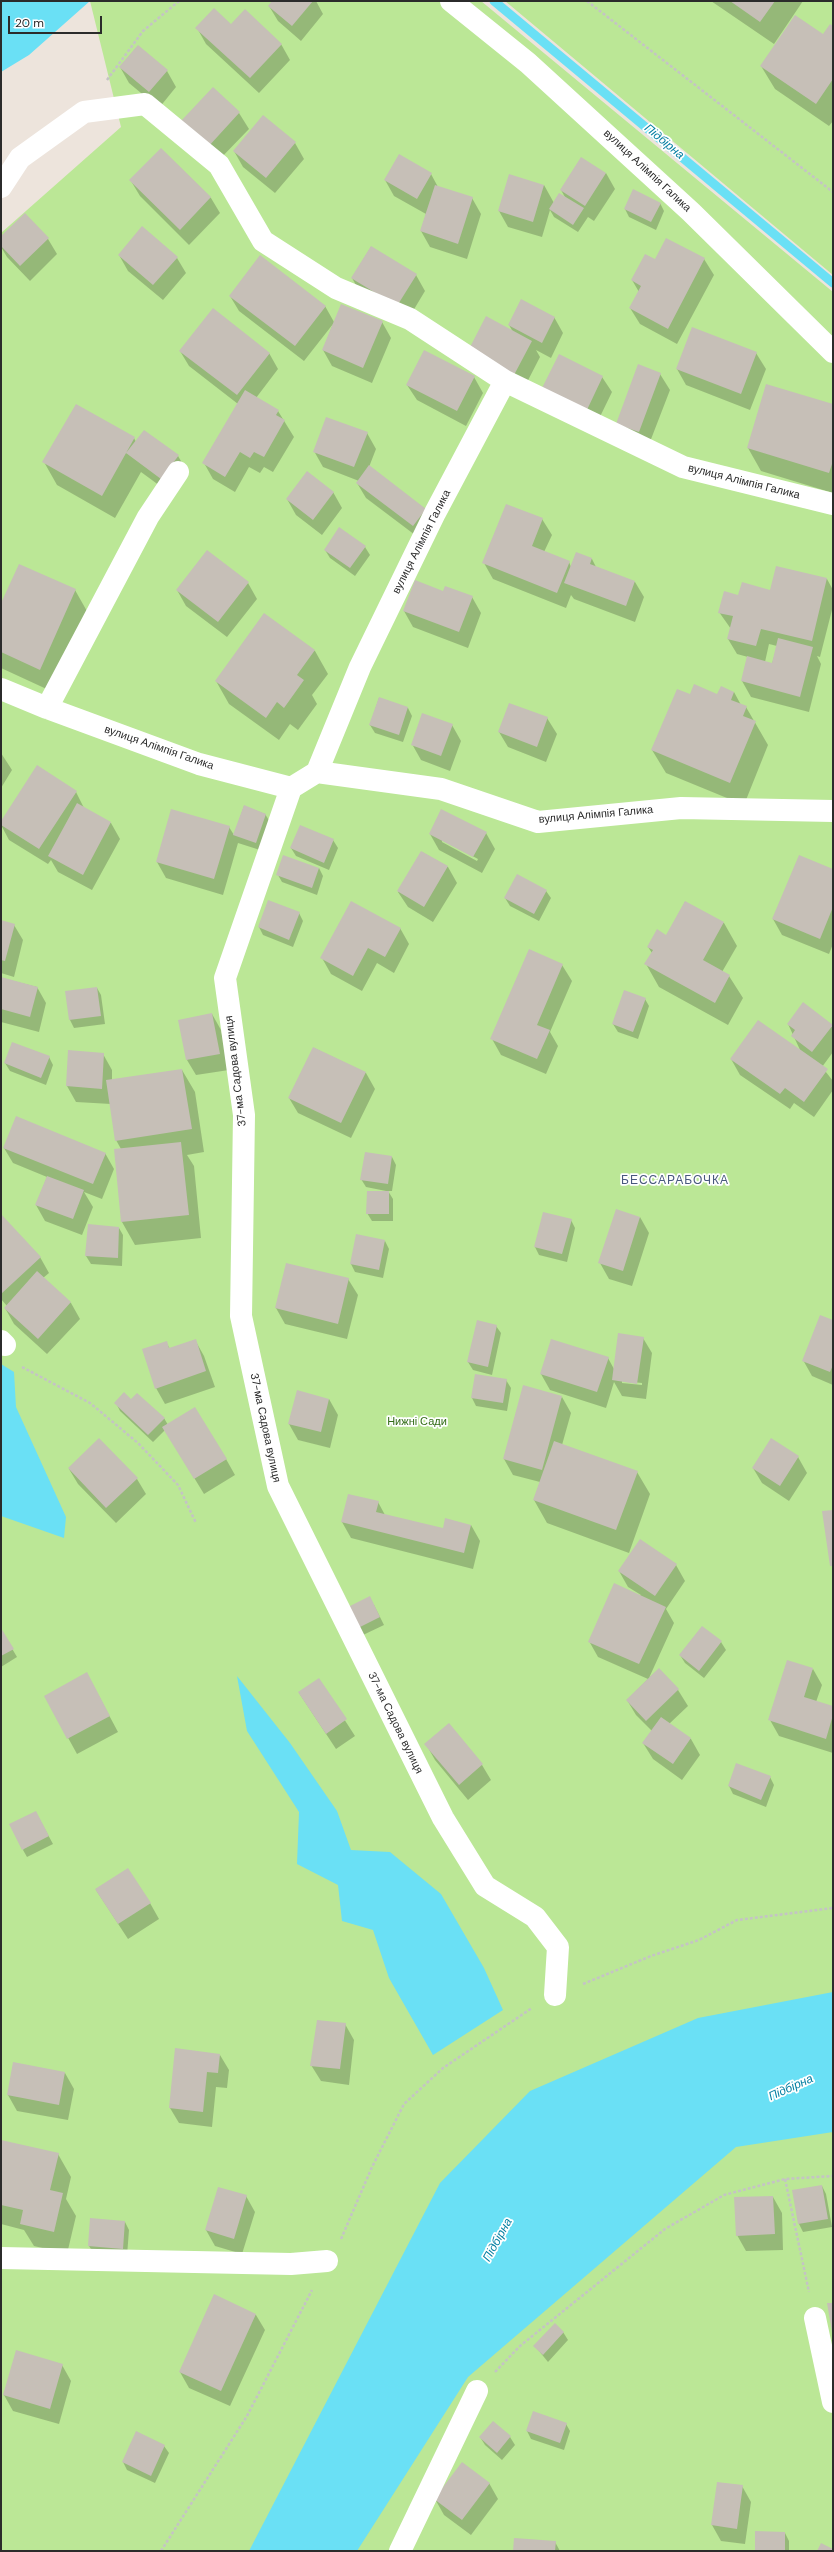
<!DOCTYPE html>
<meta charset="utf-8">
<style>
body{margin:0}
#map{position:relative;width:834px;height:2552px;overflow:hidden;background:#ede4dc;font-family:"DM Sans",sans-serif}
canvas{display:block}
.frame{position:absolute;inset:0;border:2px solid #2b2b2b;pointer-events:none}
.scale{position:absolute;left:8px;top:16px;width:94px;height:18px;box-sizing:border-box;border:2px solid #2b2b2b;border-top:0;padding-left:5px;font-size:12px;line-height:14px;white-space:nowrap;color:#2b2b2b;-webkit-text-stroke:3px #fff;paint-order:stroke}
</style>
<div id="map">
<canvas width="834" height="2552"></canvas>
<div class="frame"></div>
<div class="scale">20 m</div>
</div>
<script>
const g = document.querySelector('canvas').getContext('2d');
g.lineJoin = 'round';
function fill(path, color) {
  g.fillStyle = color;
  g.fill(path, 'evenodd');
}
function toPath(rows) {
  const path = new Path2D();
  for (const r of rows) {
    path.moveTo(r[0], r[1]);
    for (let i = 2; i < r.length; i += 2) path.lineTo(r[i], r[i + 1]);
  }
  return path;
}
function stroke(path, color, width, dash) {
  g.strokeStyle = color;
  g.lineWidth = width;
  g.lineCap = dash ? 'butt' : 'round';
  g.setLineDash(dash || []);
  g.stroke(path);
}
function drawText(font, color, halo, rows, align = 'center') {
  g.font = font + ' "DM Sans",sans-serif';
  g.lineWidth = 3.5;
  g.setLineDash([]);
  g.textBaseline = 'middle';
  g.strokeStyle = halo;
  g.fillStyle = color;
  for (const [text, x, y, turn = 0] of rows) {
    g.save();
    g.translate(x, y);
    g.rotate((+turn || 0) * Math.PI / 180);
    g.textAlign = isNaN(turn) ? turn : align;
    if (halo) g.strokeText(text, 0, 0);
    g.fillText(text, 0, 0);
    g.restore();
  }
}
fill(toPath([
 [90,1,481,1,833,292,833,2551,1,2551,1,233,121,127],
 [505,1,833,1,833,275]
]), '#bbe796');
fill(toPath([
 [1,1,90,1,29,55,1,72],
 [1,1364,14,1372,16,1407,66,1517,64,1538,1,1516],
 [237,1676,290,1743,337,1811,351,1850,390,1852,441,1894,484,1968,503,2010,433,2055,389,1978,373,1930,342,1921,338,1885,297,1864,299,1812,247,1731],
 [833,1992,833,2132,736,2147,468,2377,357,2551,249,2551,440,2183,530,2091,698,2018]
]), '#6ae0f5');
fill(toPath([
 [273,1,316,1,323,14,301,41,278,21,269,6],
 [711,1,803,1,774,44],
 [231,25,281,44,290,60,259,93,206,44,197,28],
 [833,27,833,121,829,126,775,89,761,66,824,35],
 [138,46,167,71,176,87,159,108,129,83,120,67],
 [213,88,239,113,249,129,217,162,191,137],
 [295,143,304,159,275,193,243,167,234,151],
 [161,149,211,198,220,213,189,245,140,196,131,181],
 [606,173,615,189,594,221,588,217,578,232,554,217,550,210,542,237,508,227,499,211,544,185,554,203,566,199,561,190],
 [431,174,438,187,472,198,481,214,467,259,430,247,421,231,426,214,394,196,385,180],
 [660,203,664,211,656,230,629,217,625,209],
 [1,238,48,239,57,254,30,281,7,257,1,247],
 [667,240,704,259,714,275,677,344,640,324,630,308,639,292,632,280,655,261],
 [371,247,416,275,425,291,407,321,361,294,352,278],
 [119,255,177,258,186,273,163,300,128,271],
 [230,296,325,306,334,322,382,322,391,338,372,383,332,366,323,350,333,324,304,361,239,311],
 [554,317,563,333,551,358,536,350,540,357,523,390,486,318,513,332,509,325],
 [180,351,269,353,278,369,256,398,278,411,294,437,273,472,264,467,260,473,249,467,235,492,213,479,204,463,238,404,189,366],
 [756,353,766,369,750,410,686,385,677,369],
 [660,374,670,390,648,447,618,424],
 [474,377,483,393,466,426,417,400,407,385],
 [602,377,612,392,595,427,551,406],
 [833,405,833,493,761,471,748,448],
 [367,433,376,449,369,467,425,509,423,541,366,498,357,483,359,481,323,467,314,451],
 [134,438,136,442,178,456,187,471,171,494,141,472,115,518,57,485,44,462],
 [333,492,342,508,322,535,296,515,287,499],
 [542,519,552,535,544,552,569,562,571,567,576,554,592,559,596,567,635,582,644,597,635,622,574,599,571,595,566,608,493,579,484,563],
 [365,547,370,555,355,576,330,558,325,550],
 [827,579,833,590,833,606,820,657,817,656,821,664,809,712,751,697,742,681,748,657,737,654,728,639,731,629,719,612,739,596],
 [769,644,777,646,772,664,765,662],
 [248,583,257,599,227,637,186,606,177,590],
 [75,590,88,613,53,692,1,668,1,605],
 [443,592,472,597,481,613,468,648,413,627,404,611],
 [265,615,315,651,328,674,312,695,317,704,298,730,290,724,279,740,229,704,216,681],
 [734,692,741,705,746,707,768,745,744,805,666,773,652,750,691,696,718,696],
 [379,698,408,708,412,716,403,742,375,733,370,725],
 [547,718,557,734,546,762,508,747,499,732],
 [452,725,461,741,450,771,421,760,412,744],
 [1,753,12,770,1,788],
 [76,792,84,808,111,823,120,839,92,890,58,872,51,860,48,864,9,840,1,825,1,823],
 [244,806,265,814,270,822,260,850,238,843,223,895,166,878,157,862,172,810,229,827,234,835],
 [486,833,495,849,482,873,439,850,430,834],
 [442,840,478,859,477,861,442,842],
 [333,840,338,848,329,870,296,856,291,848],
 [422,852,448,867,457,883,433,922,408,907,398,892],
 [319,868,323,876,317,895,282,882,278,875],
 [833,871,833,944,829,954,782,935,773,919],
 [546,891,551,898,539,921,510,906,505,898],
 [269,901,299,913,303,921,293,947,263,935,259,927],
 [685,902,724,923,737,946,722,972,729,976,743,998,728,1025,659,987,646,964,652,953,648,947,667,936],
 [1,921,14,925,23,940,14,977,1,973],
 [400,928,409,944,394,973,377,963,362,991,331,974,322,958],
 [562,965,572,981,550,1032,558,1046,546,1074,501,1055,492,1039],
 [1,978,37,987,46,1003,39,1032,1,1022],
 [97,988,101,995,105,1024,74,1028,70,1020,66,992],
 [645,999,649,1006,638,1039,618,1032,613,1024],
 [212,1014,221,1030,229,1070,196,1075,187,1060],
 [788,1024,833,1027,833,1052,822,1067,833,1081,833,1090,814,1117,794,1103,790,1109,740,1075,731,1059,801,1052],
 [314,1048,366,1073,375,1089,351,1138,298,1113,289,1098],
 [69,1051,103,1054,112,1070,112,1080,182,1070,195,1092,204,1152,187,1155,194,1166,201,1238,135,1245,122,1222,121,1149,116,1140,111,1104,76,1102,67,1086],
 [49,1057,53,1065,46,1085,10,1071,5,1063],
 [4,1148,105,1153,114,1169,102,1199,84,1192,93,1207,82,1235,45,1221,36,1205,47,1177,13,1163],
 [366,1153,392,1157,396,1165,392,1191,388,1191,393,1199,393,1221,372,1221,367,1213,386,1191,366,1187,361,1179],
 [1,1216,40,1257,49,1273,43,1278,71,1303,80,1319,47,1354,14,1324,5,1308,7,1306,1,1299],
 [640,1217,649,1233,632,1286,609,1279,600,1263],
 [571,1220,575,1228,567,1262,539,1255,535,1247],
 [119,1228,123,1235,122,1266,91,1264,86,1256],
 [385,1241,389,1249,383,1278,355,1272,351,1264],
 [287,1264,348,1279,358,1295,347,1339,285,1324,276,1308],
 [478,1321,496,1326,501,1333,492,1375,473,1370,468,1362],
 [833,1322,833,1385,812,1376,803,1360],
 [643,1338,652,1353,646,1399,622,1396,614,1382,606,1408,550,1390,541,1374,608,1358,614,1369],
 [622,1381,642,1383,642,1385,622,1383],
 [195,1340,204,1356,215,1387,165,1404,156,1388,166,1342,170,1349],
 [506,1380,511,1388,507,1411,476,1406,472,1398],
 [562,1397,571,1413,562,1445,637,1472,650,1494,629,1553,547,1523,534,1500,540,1482,513,1475,504,1459],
 [329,1399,338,1415,330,1448,298,1440,289,1424],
 [131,1400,164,1418,168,1425,226,1459,235,1475,204,1494,165,1430,153,1442,120,1411,116,1403],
 [798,1457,807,1473,789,1501,762,1483,753,1468],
 [69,1469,137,1479,146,1494,116,1523,78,1484],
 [378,1502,385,1515,443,1529,471,1525,480,1541,473,1569,351,1538,342,1522],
 [676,1565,685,1581,666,1609,674,1623,649,1678,659,1669,678,1690,688,1706,669,1724,691,1739,700,1755,682,1780,653,1759,643,1743,652,1731,636,1715,627,1700,648,1679,598,1657,589,1641,641,1595,628,1587,619,1571],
 [374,1605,384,1625,363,1635,359,1627],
 [702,1627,721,1642,726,1650,704,1678,685,1663,680,1655],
 [1,1630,17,1657,1,1667],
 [813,1669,822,1685,816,1702,833,1707,833,1753,779,1736,770,1720],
 [319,1680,355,1736,336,1749,299,1693],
 [95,1689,118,1732,77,1754,45,1696],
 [426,1744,482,1765,491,1780,468,1800,435,1760],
 [770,1777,774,1785,766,1807,733,1794,729,1786],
 [40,1820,53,1844,27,1857,23,1850],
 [96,1890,150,1903,159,1919,128,1939],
 [345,2024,354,2040,349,2085,321,2081,311,2065],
 [220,2055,229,2070,227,2088,216,2087,212,2127,179,2123,170,2108],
 [65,2073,74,2089,68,2120,17,2111,8,2095],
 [1,2141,58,2154,71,2177,66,2199,76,2216,67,2254,34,2246,24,2230,1,2224],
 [822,2186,826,2194,832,2227,803,2232,799,2224,793,2191],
 [246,2196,255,2212,242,2254,215,2246,206,2230],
 [773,2197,782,2213,783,2250,746,2251,737,2235],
 [91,2219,125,2222,129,2230,127,2256,94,2254,89,2246],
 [214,2296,256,2315,265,2330,230,2406,189,2388,180,2372],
 [563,2332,568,2340,548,2362,535,2346],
 [62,2365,71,2381,59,2424,13,2411,4,2395],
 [493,2422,510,2437,515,2445,502,2460,485,2445,480,2437],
 [566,2424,570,2431,564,2450,531,2439,527,2431],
 [164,2446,169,2453,155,2483,127,2470,123,2462],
 [489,2483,498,2499,471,2535,444,2515,435,2499],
 [742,2486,751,2502,745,2544,721,2541,712,2525],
 [785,2533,789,2541,789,2551,756,2551],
 [555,2542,560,2551,514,2551]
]), '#0003');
stroke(toPath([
 [494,1,833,283]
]), '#6ae0f5', 9);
fill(toPath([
 [272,1,313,1,292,26,268,6],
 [730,1,775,1,760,22],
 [214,8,231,24,245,9,282,44,250,78,195,28],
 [795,15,823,34,830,24,833,26,833,79,816,104,760,66],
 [138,45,168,70,149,92,119,67],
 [213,87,240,112,208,147,181,121],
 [263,115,296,142,266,178,233,151],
 [161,148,211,197,180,230,129,180],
 [399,154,432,173,417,199,384,180],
 [581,157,606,173,585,206,560,190],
 [509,174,544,185,533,222,498,211],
 [435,185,473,197,458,244,420,231],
 [633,189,661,203,651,222,624,209],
 [559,193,584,208,573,225,549,209],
 [25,213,49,238,20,266,1,246,1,236],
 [142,226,178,257,153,285,118,255],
 [666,238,705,258,668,329,629,308,641,286,631,280,645,254,655,259],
 [371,246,417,274,397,306,351,278],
 [260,255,326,306,295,346,229,296],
 [521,299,555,317,542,343,508,325],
 [341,304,383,321,363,368,322,350],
 [213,308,270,353,237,395,179,351],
 [486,316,532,341,514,375,468,351],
 [692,327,757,352,741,394,676,369],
 [424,350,475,376,457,411,406,385],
 [559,354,603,376,586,412,541,390],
 [638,364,661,373,639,432,616,424],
 [766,384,833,404,833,461,829,473,747,448],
 [245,390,279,410,276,415,285,420,264,457,254,452,250,458,240,452,225,477,202,463],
 [76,404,135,437,102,496,42,462],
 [326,417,368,432,354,467,313,452],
 [144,430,179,455,161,479,126,453],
 [369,465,426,509,413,526,356,483],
 [307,471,334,492,313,520,286,499],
 [506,504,543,518,532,546,570,561,557,593,482,563],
 [339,527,366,546,350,568,324,550],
 [207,550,249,582,218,622,176,590],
 [576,552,592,558,590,564,635,581,626,606,564,583],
 [19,564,76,589,40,670,1,652,1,603],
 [776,566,827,578,812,641,761,629,756,646,727,639,733,616,718,613,724,591,738,595,742,582,770,590],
 [415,580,443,591,445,586,473,596,459,632,403,611],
 [264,613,315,650,297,675,304,680,284,708,277,702,266,718,215,681],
 [778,638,813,647,800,697,741,681,747,656,772,663],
 [694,684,717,694,721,686,734,692,731,700,747,706,743,716,756,721,730,783,651,750,677,689,690,694],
 [379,697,408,707,399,735,369,725],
 [509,703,548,717,537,747,498,732],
 [422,713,453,724,441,756,411,745],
 [37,765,77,791,39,849,1,825,1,821],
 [77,803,111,822,83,875,48,856],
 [244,805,266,814,256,843,233,835],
 [171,809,230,826,214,879,156,862],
 [441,809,487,832,473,857,429,834],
 [300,825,334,839,324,863,290,848],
 [421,851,448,866,424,907,397,891],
 [283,855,319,868,312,888,276,875],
 [799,855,833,869,833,907,820,939,772,919],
 [517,874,547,890,534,914,504,898],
 [268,900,300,912,289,940,258,927],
 [351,901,401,928,385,957,368,948,353,976,320,958],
 [685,901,724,922,703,960,730,975,715,1003,644,964,653,950,647,947,657,929,666,935],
 [1,920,15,924,5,961,1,960],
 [529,949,563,964,537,1025,550,1030,537,1059,490,1039],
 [1,977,38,987,30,1017,1,1009],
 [97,987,101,1016,69,1020,65,991],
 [624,990,646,998,633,1032,612,1024],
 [803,1002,833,1025,812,1052,791,1036,795,1030,787,1024],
 [212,1013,220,1054,186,1060,178,1020],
 [758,1020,828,1069,804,1102,785,1088,780,1094,730,1059],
 [12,1042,50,1056,41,1078,4,1063],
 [313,1047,366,1072,341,1123,288,1098],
 [68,1050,104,1053,102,1089,66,1086],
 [182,1069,192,1129,115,1141,106,1080],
 [16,1116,106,1153,93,1184,3,1148],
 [181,1142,189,1215,121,1222,114,1149],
 [365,1152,392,1156,388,1184,360,1180],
 [47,1176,84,1190,73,1219,35,1205],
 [367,1191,389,1191,389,1214,366,1214],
 [616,1209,640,1217,623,1271,598,1263],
 [543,1212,572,1219,562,1254,534,1247],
 [1,1214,41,1257,1,1294],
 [88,1224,119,1227,118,1258,85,1256],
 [356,1234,385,1240,379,1270,350,1264],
 [286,1263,349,1278,338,1324,275,1308],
 [37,1271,71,1302,38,1339,4,1308],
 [820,1315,833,1320,833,1365,830,1372,802,1361],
 [477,1320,497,1325,488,1367,467,1362],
 [618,1333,644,1337,637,1384,612,1380],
 [196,1339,206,1371,155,1389,142,1349,167,1341,169,1348],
 [551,1339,609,1357,597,1392,540,1374],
 [475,1374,507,1379,503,1403,471,1398],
 [523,1385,562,1396,542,1470,503,1459],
 [297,1390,329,1399,321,1432,288,1424],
 [124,1392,131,1399,137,1393,165,1418,148,1435,114,1403],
 [195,1407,227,1459,194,1479,162,1427],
 [99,1438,138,1478,106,1508,68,1468],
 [771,1438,799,1456,780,1486,752,1468],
 [554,1441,638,1471,616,1530,533,1500],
 [348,1494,379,1501,376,1512,443,1528,445,1518,471,1525,464,1553,341,1522],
 [833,1510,833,1566,830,1566,822,1511],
 [640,1539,677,1564,655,1596,618,1571],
 [614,1583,666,1607,639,1664,588,1642],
 [370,1596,380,1617,358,1628,348,1607],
 [702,1626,722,1641,699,1671,679,1655],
 [1,1628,14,1649,1,1656],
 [787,1660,813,1668,804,1697,833,1706,833,1715,826,1739,768,1720],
 [659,1668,679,1689,646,1721,626,1700],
 [87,1672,110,1716,67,1739,44,1696],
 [319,1678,347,1719,326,1734,298,1692],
 [661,1717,691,1738,673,1764,642,1743],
 [449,1723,483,1764,459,1785,424,1744],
 [736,1763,771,1776,761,1800,728,1786],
 [36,1811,49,1836,22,1850,9,1824],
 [128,1868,151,1903,118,1924,95,1889],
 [317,2020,346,2023,340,2069,310,2066],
 [175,2048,220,2054,218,2073,207,2072,203,2112,169,2108],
 [13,2062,65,2072,59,2105,7,2095],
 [1,2140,59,2153,50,2190,63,2193,54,2232,20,2224,23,2210,1,2205],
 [822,2185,828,2219,798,2224,792,2190],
 [218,2187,247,2195,234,2239,205,2230],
 [773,2196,775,2234,736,2236,734,2197],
 [90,2218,125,2221,123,2249,88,2246],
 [214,2294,256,2314,221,2391,179,2372],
 [827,2303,833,2303,833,2332,832,2332],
 [555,2323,564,2332,543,2355,533,2346],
 [16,2350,63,2364,50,2409,3,2395],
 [533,2411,567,2423,560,2443,526,2431],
 [493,2421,511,2436,497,2453,479,2437],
 [136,2431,165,2445,151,2476,122,2462],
 [462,2462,490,2483,462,2520,434,2499],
 [717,2482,743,2485,737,2529,711,2525],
 [755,2531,785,2532,785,2551,755,2551],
 [514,2538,556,2541,555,2551,513,2551],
 [821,2543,833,2549,833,2551,817,2551]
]), '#c6bfb7');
stroke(toPath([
 [587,1,833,192],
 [107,80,143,31,179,1],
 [22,1367,90,1403,138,1443,178,1485,196,1523],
 [583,1984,651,1956,699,1940,737,1920,833,1908],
 [785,2179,809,2292],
 [341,2239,372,2167,404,2104,443,2068,532,2008],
 [495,2372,520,2346,665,2229,724,2195,785,2179,833,2176],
 [161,2551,247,2416,312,2290]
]), '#c4c4c4', 2.5, [3, 2]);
stroke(toPath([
 [451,1,528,63,691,212,833,352],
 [1,187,20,158,84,112,145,104,219,165,263,241,336,288,410,319,505,381,683,467,833,504],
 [1,689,47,708,199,764,291,788,317,772,441,789,538,822,681,808,833,811],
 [47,708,148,517,178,472],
 [317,772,360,667,435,513,505,381],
 [291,788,225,978,244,1115,241,1316,278,1486,443,1818,485,1886,535,1917,558,1947,555,1995],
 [1,1341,5,1345],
 [1,2258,291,2264,327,2261],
 [815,2318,833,2402],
 [400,2551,477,2391]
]), '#fff', 22);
drawText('11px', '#2b2b2b', '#fff', [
 ["вулиця Алімпія Галика",647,171,43],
 ["вулиця Алімпія Галика",744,482,14],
 ["вулиця Алімпія Галика",422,542,-63],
 ["вулиця Алімпія Галика",159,748,19],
 ["вулиця Алімпія Галика",596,815,-5],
 ["37-ма Садова вулиця",236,1071,-97],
 ["37-ма Садова вулиця",265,1428,78],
 ["37-ма Садова вулиця",395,1723,64]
]);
drawText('11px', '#326c16', '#fff', [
 ["Нижні Сади",417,1422]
]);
drawText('italic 12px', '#0780a3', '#fff', [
 ["Підбірна",664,142,40],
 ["Підбірна",791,2088,-24],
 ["Підбірна",498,2240,-61]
]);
g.letterSpacing = '1px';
drawText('12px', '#48587e', '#fff', [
 ["БЕССАРАБОЧКА",675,1181]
]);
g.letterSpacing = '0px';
</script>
